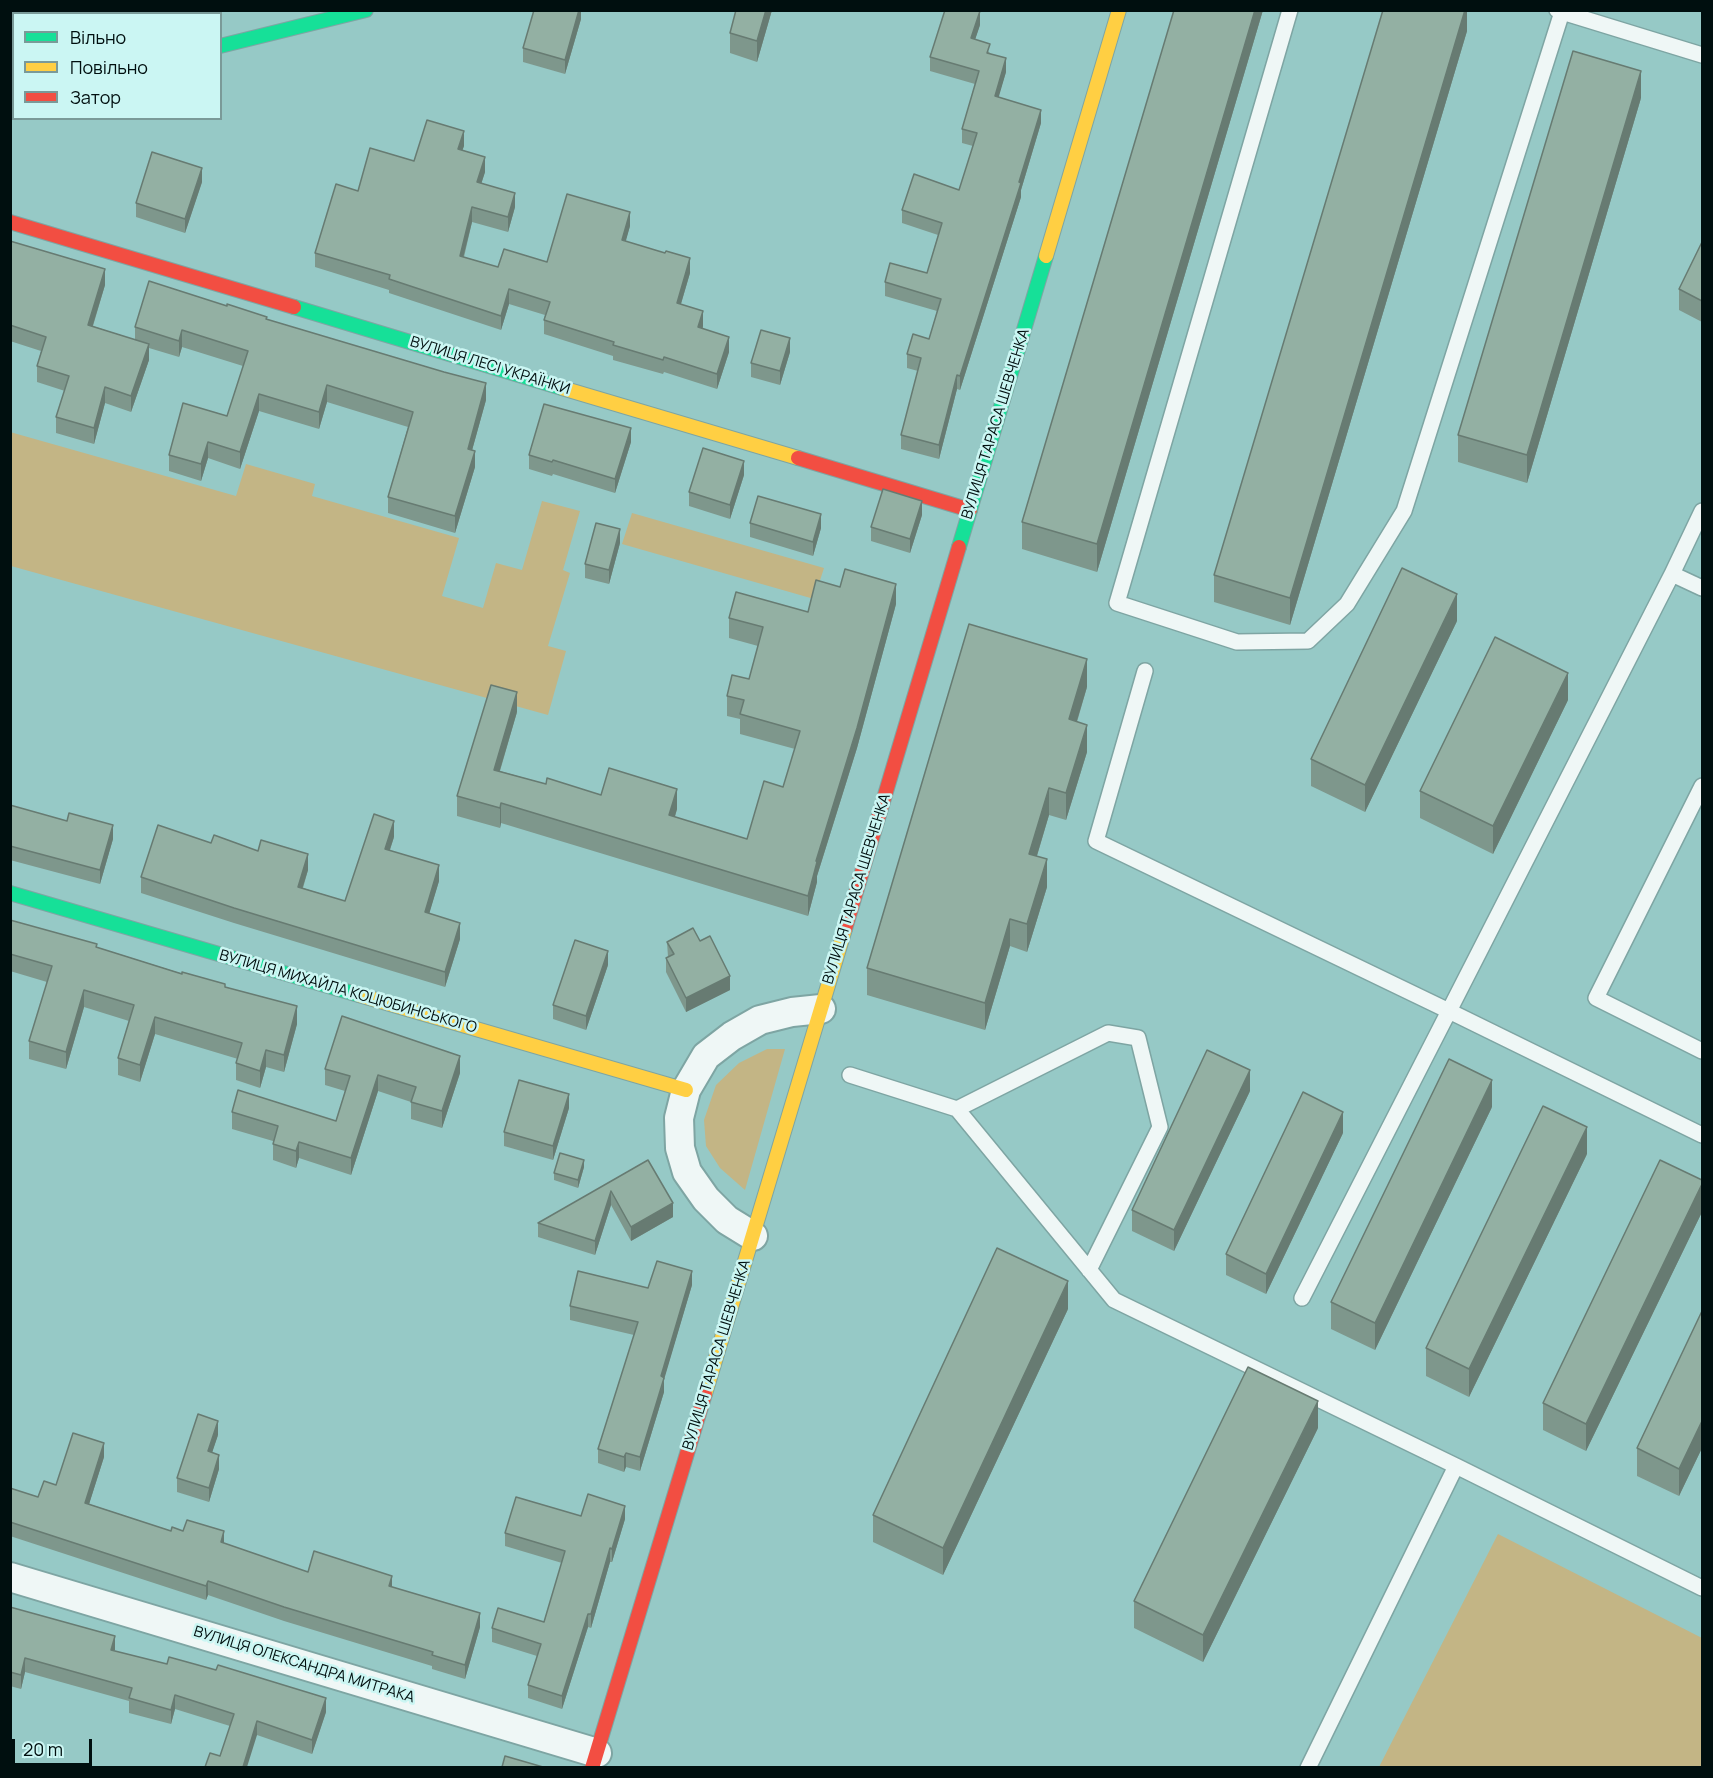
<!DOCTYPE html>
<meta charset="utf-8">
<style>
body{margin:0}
#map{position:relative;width:1713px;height:1778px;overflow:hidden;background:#96c9c6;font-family:Manrope,sans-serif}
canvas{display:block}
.frame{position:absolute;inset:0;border:12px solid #000f0f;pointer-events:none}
.legend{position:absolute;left:12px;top:12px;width:210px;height:108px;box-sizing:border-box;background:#cbf6f3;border:2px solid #7a9a98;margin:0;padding:8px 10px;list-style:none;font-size:18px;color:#000f0f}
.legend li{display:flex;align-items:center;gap:12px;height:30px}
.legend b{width:30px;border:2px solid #7a9a98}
.scale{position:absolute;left:12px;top:1739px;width:80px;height:27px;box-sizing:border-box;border:3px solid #000f0f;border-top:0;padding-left:8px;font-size:18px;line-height:21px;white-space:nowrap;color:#000f0f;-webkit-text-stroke:4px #cbf6f3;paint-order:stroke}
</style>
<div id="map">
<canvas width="1713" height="1778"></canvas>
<div class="frame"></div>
<ul class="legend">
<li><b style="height:8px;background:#16e098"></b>Вільно</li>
<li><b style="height:8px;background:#ffcf43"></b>Повільно</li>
<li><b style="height:8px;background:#f24e42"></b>Затор</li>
</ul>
<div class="scale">20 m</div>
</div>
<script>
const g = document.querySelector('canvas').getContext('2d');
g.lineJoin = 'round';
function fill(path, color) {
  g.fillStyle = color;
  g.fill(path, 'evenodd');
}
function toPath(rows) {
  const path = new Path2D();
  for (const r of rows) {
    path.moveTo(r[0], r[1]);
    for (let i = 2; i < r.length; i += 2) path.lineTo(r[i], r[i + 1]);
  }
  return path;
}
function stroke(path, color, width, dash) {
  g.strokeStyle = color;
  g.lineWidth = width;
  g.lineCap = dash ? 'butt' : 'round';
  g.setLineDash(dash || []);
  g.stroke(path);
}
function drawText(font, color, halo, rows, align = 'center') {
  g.font = font + ' Manrope,sans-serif';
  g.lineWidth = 5;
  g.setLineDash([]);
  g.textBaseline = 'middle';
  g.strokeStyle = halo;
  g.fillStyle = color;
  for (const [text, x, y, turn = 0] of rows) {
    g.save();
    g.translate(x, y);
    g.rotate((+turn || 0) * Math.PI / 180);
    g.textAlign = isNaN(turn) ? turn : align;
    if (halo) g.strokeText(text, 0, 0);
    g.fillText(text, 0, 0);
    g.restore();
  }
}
fill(toPath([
 [10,432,236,496,246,464,315,484,312,496,459,538,442,596,483,608,496,563,522,570,542,501,580,511,563,570,570,573,548,646,566,651,548,715,11,566],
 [632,513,824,568,814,599,622,544],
 [767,1049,785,1049,745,1190,720,1168,706,1146,704,1120,716,1085,739,1063],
 [1498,1534,1702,1638,1702,1767,1379,1767]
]), '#c3b585');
const lane = toPath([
 [1290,10,1117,603,1237,642,1308,641,1347,604,1404,511,1562,12,1557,10],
 [1562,12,1702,55],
 [1672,574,1702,511],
 [1702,588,1672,574,1449,1011,1702,1135],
 [1145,671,1096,841,1449,1011,1302,1298],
 [1702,786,1596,998,1702,1051],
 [850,1075,957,1109,1114,1300,1456,1466,1308,1768],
 [957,1109,1108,1033,1138,1038,1160,1127,1089,1270],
 [1456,1466,1702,1588]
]);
const street = toPath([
 [753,1236,727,1220,706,1199,687,1172,680,1148,679,1118,686,1090,706,1056,732,1036,760,1020,792,1012,821,1009],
 [10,1577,597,1753]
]);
const fast = toPath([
 [220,46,366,10],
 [10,96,14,95],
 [294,307,562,388],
 [959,547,1046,256],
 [10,893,359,995]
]);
const slow = toPath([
 [1046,256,1119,10],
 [562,388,798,458],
 [359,995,686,1090],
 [705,1394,845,929]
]);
const jam = toPath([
 [10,222,294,307],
 [798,458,970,510],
 [845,929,959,547],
 [592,1768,705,1394]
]);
stroke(lane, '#7ea5a3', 18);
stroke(street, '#7ea5a3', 32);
stroke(fast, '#7ea5a3', 16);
stroke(slow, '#7ea5a3', 16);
stroke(jam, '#7ea5a3', 16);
stroke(lane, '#eff7f6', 15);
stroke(street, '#eff7f6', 28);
stroke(fast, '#16e098', 14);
stroke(slow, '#ffcf43', 14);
stroke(jam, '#f24e42', 14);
fill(toPath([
 [581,10,581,19,565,74,523,62,523,48],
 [736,10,772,10,757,62,730,53,730,33],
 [1174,10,1263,10,1097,572,1022,549,1022,522],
 [1467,10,1467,31,1290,625,1214,602,1214,575],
 [980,25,975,39,990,53,1006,72,998,97,1041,123,1021,190,1021,197,960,390,957,389,939,459,901,449,901,435,918,371,907,368,907,354,929,339,937,311,885,296,885,282,927,273,938,235,902,223,902,210,959,190,973,146,962,143,962,129,975,84,930,71,930,57],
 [1641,98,1527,483,1458,462,1458,435],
 [464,146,462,150,485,172,481,184,515,207,508,232,472,222,464,257,498,267,547,262,630,226,625,242,690,273,681,304,703,326,703,329,729,352,717,389,664,372,663,374,613,360,613,356,544,334,544,320,545,315,509,304,501,330,389,293,389,290,315,267,315,253,414,161],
 [202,182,185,233,136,217,136,203],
 [10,241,105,285,93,326,135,340,135,327,267,319,486,400,472,450,475,467,455,533,388,513,388,497,408,427,327,402,319,429,259,411,240,469,208,458,201,481,169,471,169,455,227,416,243,366,182,347,179,357,149,348,149,360,131,412,105,403,94,444,56,433,56,417,65,391,37,382,37,366,41,351,10,341],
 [1702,242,1702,322,1679,310,1679,289],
 [790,352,780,385,751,377,751,363],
 [631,442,615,493,553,474,552,476,529,469,529,455],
 [744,475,730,519,689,506,689,492],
 [922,515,910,553,871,541,871,527],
 [750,523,821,528,813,556,750,537],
 [620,543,609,584,585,578,585,564],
 [896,604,857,748,817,876,817,882,808,916,501,823,500,828,457,816,457,796,517,712,500,771,546,784,677,809,675,817,747,839,783,787,795,749,740,734,740,719,727,716,727,696,749,679,758,646,729,638,729,618,808,612],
 [1457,621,1365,812,1311,786,1311,759],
 [1087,687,1077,722,1087,752,1066,820,1049,815,1037,856,1047,887,1027,952,1010,946,985,1030,867,995,867,968],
 [1568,700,1493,854,1420,818,1420,791],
 [10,805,113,839,100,884,10,860],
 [394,837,390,850,439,881,429,913,460,939,445,987,234,923,141,893,141,877,211,843,308,870,303,888,345,901],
 [10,920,225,987,297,1024,284,1072,266,1067,260,1088,236,1080,236,1063,238,1059,155,1034,140,1082,118,1075,118,1058,129,1021,84,1007,66,1069,29,1059,29,1041,47,982,10,971],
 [700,941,730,990,686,1012,666,972,666,958,668,957,667,942],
 [608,965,586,1030,553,1019,553,1005],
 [325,1069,460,1073,442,1128,411,1119,411,1102,378,1091,351,1175,299,1158,296,1168,273,1160,273,1141,232,1129,232,1112,336,1121,345,1091,325,1085],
 [1250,1091,1174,1251,1132,1231,1132,1210],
 [1492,1107,1375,1350,1331,1329,1331,1302],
 [569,1108,553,1160,504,1146,504,1132],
 [1343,1133,1266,1294,1226,1275,1226,1254],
 [1587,1154,1469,1397,1426,1376,1426,1348],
 [648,1160,673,1217,631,1241,611,1205,595,1255,538,1237,538,1223],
 [584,1167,578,1188,554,1180,554,1173],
 [1702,1180,1702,1212,1586,1451,1543,1430,1543,1403],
 [692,1285,664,1378,664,1392,640,1471,626,1467,624,1472,598,1463,598,1449,634,1335,570,1320,570,1306,648,1288],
 [1068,1309,943,1575,873,1542,873,1515],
 [1702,1311,1702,1448,1679,1496,1637,1476,1637,1448],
 [1318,1428,1203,1662,1134,1628,1134,1601],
 [218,1435,212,1452,219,1469,209,1502,177,1492,177,1478],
 [104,1457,89,1504,171,1531,224,1543,308,1572,392,1587,480,1627,465,1679,432,1669,432,1666,284,1621,208,1595,206,1600,10,1536,10,1488,38,1497,56,1485],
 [581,1516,625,1519,612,1562,610,1562,591,1628,588,1627,562,1709,528,1698,528,1685,537,1656,492,1642,492,1628,544,1622,562,1563,505,1546,505,1533],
 [10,1607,115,1651,326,1712,312,1754,257,1735,220,1756,230,1726,175,1709,171,1724,129,1713,129,1701,25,1672,21,1689,10,1686]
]), '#7e978c');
fill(toPath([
 [579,10,581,10,581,19,565,74,565,60],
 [766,10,772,10,757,62,757,41],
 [1255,10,1263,10,1097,572,1097,544],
 [1465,10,1467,10,1467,31,1290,625,1290,598],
 [980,11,980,25,971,52,971,38],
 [1006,58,1006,72,995,110,995,96],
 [1641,71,1641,98,1527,483,1527,455],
 [1041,110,1041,123,1021,190,1021,197,960,390,960,376],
 [464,131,464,146,458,163,458,149],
 [485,157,485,172,477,197,477,182],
 [202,168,202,182,185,233,185,219],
 [515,193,515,207,508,232,508,217],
 [472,207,472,222,460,270,460,256],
 [630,212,630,226,622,255,622,240],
 [690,258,690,273,677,317,677,303],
 [105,269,105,285,88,341,88,325],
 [509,289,509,304,501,330,501,316],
 [703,311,703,326,698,342,698,327],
 [182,330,182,347,179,357,179,341],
 [729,337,729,352,717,389,717,374],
 [790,338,790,352,780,385,780,371],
 [149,344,149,360,131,412,131,396],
 [957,375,957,389,939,459,939,445],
 [486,383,486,400,468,465,468,449],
 [327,385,327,402,319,429,319,412],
 [105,387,105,403,94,444,94,428],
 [259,394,259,411,240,469,240,452],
 [631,428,631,442,615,493,615,479],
 [208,442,208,458,201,481,201,464],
 [475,451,475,467,455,533,455,516],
 [744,461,744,475,730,519,730,505],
 [922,501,922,515,910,553,910,539],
 [821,514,821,528,813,556,813,542],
 [620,529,620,543,609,584,609,570],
 [896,584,896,604,857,748,817,876,817,882,808,916,808,896,816,861],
 [1457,594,1457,621,1365,812,1365,785],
 [1087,659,1087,687,1069,747,1069,719],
 [1568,673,1568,700,1493,854,1493,826],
 [517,692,517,712,494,790,494,770],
 [1087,725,1087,752,1066,820,1066,793],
 [1049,788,1049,815,1029,882,1029,854],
 [677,789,677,809,669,835,669,815],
 [501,803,501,823,500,828,500,808],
 [394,821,394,837,385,864,385,849],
 [113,825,113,839,100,884,100,870],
 [308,854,308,870,298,902,298,887],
 [1047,859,1047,887,1027,952,1027,924],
 [439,865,439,881,425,928,425,912],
 [1010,919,1010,946,985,1030,985,1003],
 [460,923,460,939,445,987,445,972],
 [608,951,608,965,586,1030,586,1016],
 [730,976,730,990,686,1012,686,998],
 [84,990,84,1007,66,1069,66,1052],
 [297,1006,297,1024,284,1072,284,1055],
 [155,1017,155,1034,140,1082,140,1065],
 [266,1050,266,1067,260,1088,260,1071],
 [460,1056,460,1073,442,1128,442,1111],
 [1250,1070,1250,1091,1174,1251,1174,1230],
 [378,1075,378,1091,351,1175,351,1158],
 [1492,1080,1492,1107,1375,1350,1375,1323],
 [569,1094,569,1108,553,1160,553,1146],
 [1343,1112,1343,1133,1266,1294,1266,1274],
 [1587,1127,1587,1154,1469,1397,1469,1369],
 [299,1142,299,1158,296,1168,296,1151],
 [584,1160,584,1167,578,1188,578,1180],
 [1702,1184,1702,1212,1586,1451,1586,1424],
 [611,1191,611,1205,595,1255,595,1241],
 [673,1203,673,1217,631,1241,631,1227],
 [692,1271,692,1285,661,1390,661,1376],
 [1068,1281,1068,1309,943,1575,943,1548],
 [664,1378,664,1392,640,1471,640,1457],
 [1318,1401,1318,1428,1203,1662,1203,1635],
 [218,1421,218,1435,208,1465,208,1451],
 [1702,1421,1702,1448,1679,1496,1679,1469],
 [104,1443,104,1457,85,1517,85,1503],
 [626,1453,626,1467,624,1472,624,1457],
 [219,1455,219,1469,209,1502,209,1488],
 [625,1506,625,1519,612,1562,612,1549],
 [224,1531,224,1545,221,1542],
 [610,1548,610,1562,591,1628,591,1614],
 [392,1576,392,1590,389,1586],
 [208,1581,208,1595,206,1600,206,1586],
 [480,1613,480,1627,465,1679,465,1665],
 [588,1614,588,1627,562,1709,562,1696],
 [115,1636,115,1650,111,1650],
 [25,1658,25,1672,21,1689,21,1675],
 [175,1695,175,1709,171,1724,171,1710],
 [326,1698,326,1712,312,1754,312,1740],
 [257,1721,257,1735,247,1767,243,1767]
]), '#677b72');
const building = toPath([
 [534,10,579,10,565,60,523,48,534,10],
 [736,10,766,10,757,41,730,33,736,10],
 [945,10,980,11,971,38,990,44,987,53,1006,58,995,96,1041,110,1019,182,1021,183,960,376,957,375,939,445,901,435,921,358,907,354,913,334,929,339,941,299,885,282,890,263,927,273,942,223,902,210,914,174,959,190,977,133,962,129,979,71,930,57,945,10],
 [1174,10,1255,10,1097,544,1022,522,1174,10],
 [1383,10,1465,10,1290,598,1214,575,1383,10],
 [1573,51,1641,71,1527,455,1458,435,1573,51],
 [427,120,464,131,458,149,485,157,477,182,515,193,508,217,472,207,460,256,498,267,504,249,547,262,567,194,630,212,622,240,665,253,666,251,690,258,677,303,703,311,698,327,729,337,717,374,664,357,663,360,613,345,614,342,544,320,550,302,509,289,501,316,389,279,390,275,315,253,336,184,358,191,370,148,414,161,427,120],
 [152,152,202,168,185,219,136,203,152,152],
 [10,241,105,269,88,325,149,344,131,396,105,387,94,428,56,417,69,376,37,366,46,337,10,325,10,241],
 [1702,242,1702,301,1679,289,1702,242],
 [149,281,227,306,227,304,267,317,266,319,444,372,486,383,468,449,475,451,455,516,388,497,413,412,327,385,319,412,259,394,240,452,208,442,201,464,169,455,183,403,227,416,248,351,182,330,179,341,135,327,149,281],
 [761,330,790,338,780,371,751,363,761,330],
 [544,404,631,428,615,479,553,460,552,462,529,455,544,404],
 [703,448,744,461,730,505,689,492,703,448],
 [883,489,922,501,910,539,871,527,883,489],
 [758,496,821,514,813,542,750,523,758,496],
 [596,523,620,529,609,570,585,564,596,523],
 [1402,568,1457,594,1365,785,1311,759,1402,568],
 [845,569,896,584,857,728,816,861,817,862,808,896,501,803,500,808,457,796,491,685,517,692,494,770,546,784,547,778,601,795,609,768,677,789,669,815,747,839,764,781,783,787,800,731,740,714,744,700,727,696,732,675,749,679,763,627,729,618,736,592,808,612,816,580,840,587,845,569],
 [969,624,1087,659,1069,719,1087,725,1066,793,1049,788,1029,854,1047,859,1027,924,1010,919,985,1003,867,968,969,624],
 [1495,637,1568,673,1493,826,1420,791,1495,637],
 [10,805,67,821,69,813,113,825,100,870,10,846,10,805],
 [374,814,394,821,385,849,439,865,425,912,460,923,445,972,234,908,141,877,158,825,211,843,214,835,258,851,261,840,308,854,298,887,345,901,374,814],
 [10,920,97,944,96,947,182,974,182,972,225,984,225,987,297,1006,284,1055,266,1050,260,1071,236,1063,242,1043,155,1017,140,1065,118,1058,134,1005,84,990,66,1052,29,1041,52,966,10,954,10,920],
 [693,928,700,941,710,936,730,976,686,998,666,958,674,954,667,942,693,928],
 [575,940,608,951,586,1016,553,1005,575,940],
 [342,1016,460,1056,442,1111,411,1102,416,1087,378,1075,351,1158,299,1142,296,1151,273,1144,278,1126,232,1112,238,1090,336,1121,350,1076,325,1069,342,1016],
 [1207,1050,1250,1070,1174,1230,1132,1210,1207,1050],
 [1449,1059,1492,1080,1375,1323,1331,1302,1449,1059],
 [519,1080,569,1094,553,1146,504,1132,519,1080],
 [1303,1092,1343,1112,1266,1274,1226,1254,1303,1092],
 [1543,1106,1587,1127,1469,1369,1426,1348,1543,1106],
 [560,1153,584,1160,578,1180,554,1173,560,1153],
 [648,1160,673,1203,631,1227,611,1191,595,1241,538,1223,648,1160],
 [1660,1160,1702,1180,1702,1184,1586,1424,1543,1403,1660,1160],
 [997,1248,1068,1281,943,1548,873,1515,997,1248],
 [657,1261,692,1271,661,1376,664,1378,640,1457,626,1453,624,1457,598,1449,638,1322,570,1306,578,1271,648,1288,657,1261],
 [1702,1311,1702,1421,1679,1469,1637,1448,1702,1311],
 [1248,1367,1318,1401,1203,1635,1134,1601,1248,1367],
 [198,1414,218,1421,208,1451,219,1455,209,1488,177,1478,198,1414],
 [73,1433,104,1443,85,1503,171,1531,172,1527,183,1531,187,1520,224,1531,221,1542,308,1572,314,1551,392,1576,389,1586,480,1613,465,1665,432,1655,433,1652,284,1607,208,1581,206,1586,10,1522,10,1488,38,1497,44,1481,56,1485,73,1433],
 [588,1494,625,1506,612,1549,610,1548,591,1614,588,1614,562,1696,528,1685,541,1644,492,1628,498,1608,544,1622,565,1551,505,1533,516,1497,581,1516,588,1494],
 [10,1607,115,1636,111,1650,167,1664,169,1657,216,1670,218,1665,326,1698,312,1740,257,1721,243,1767,205,1767,210,1753,220,1756,234,1714,175,1695,171,1710,129,1698,132,1688,25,1658,21,1675,10,1672,10,1607],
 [505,1756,543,1767,502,1767,505,1756]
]);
fill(building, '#93b0a3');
stroke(building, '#677b72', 1.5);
drawText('15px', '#000f0f', '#cbf6f3', [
 ["ВУЛИЦЯ ЛЕСІ УКРАЇНКИ",490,366,17],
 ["ВУЛИЦЯ ТАРАСА ШЕВЧЕНКА",996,424,-73],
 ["ВУЛИЦЯ ТАРАСА ШЕВЧЕНКА",857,889,-73],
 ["ВУЛИЦЯ МИХАЙЛА КОЦЮБИНСЬКОГО",348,992,16],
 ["ВУЛИЦЯ ТАРАСА ШЕВЧЕНКА",717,1355,-73],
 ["ВУЛИЦЯ ОЛЕКСАНДРА МИТРАКА",304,1665,17]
]);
</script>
